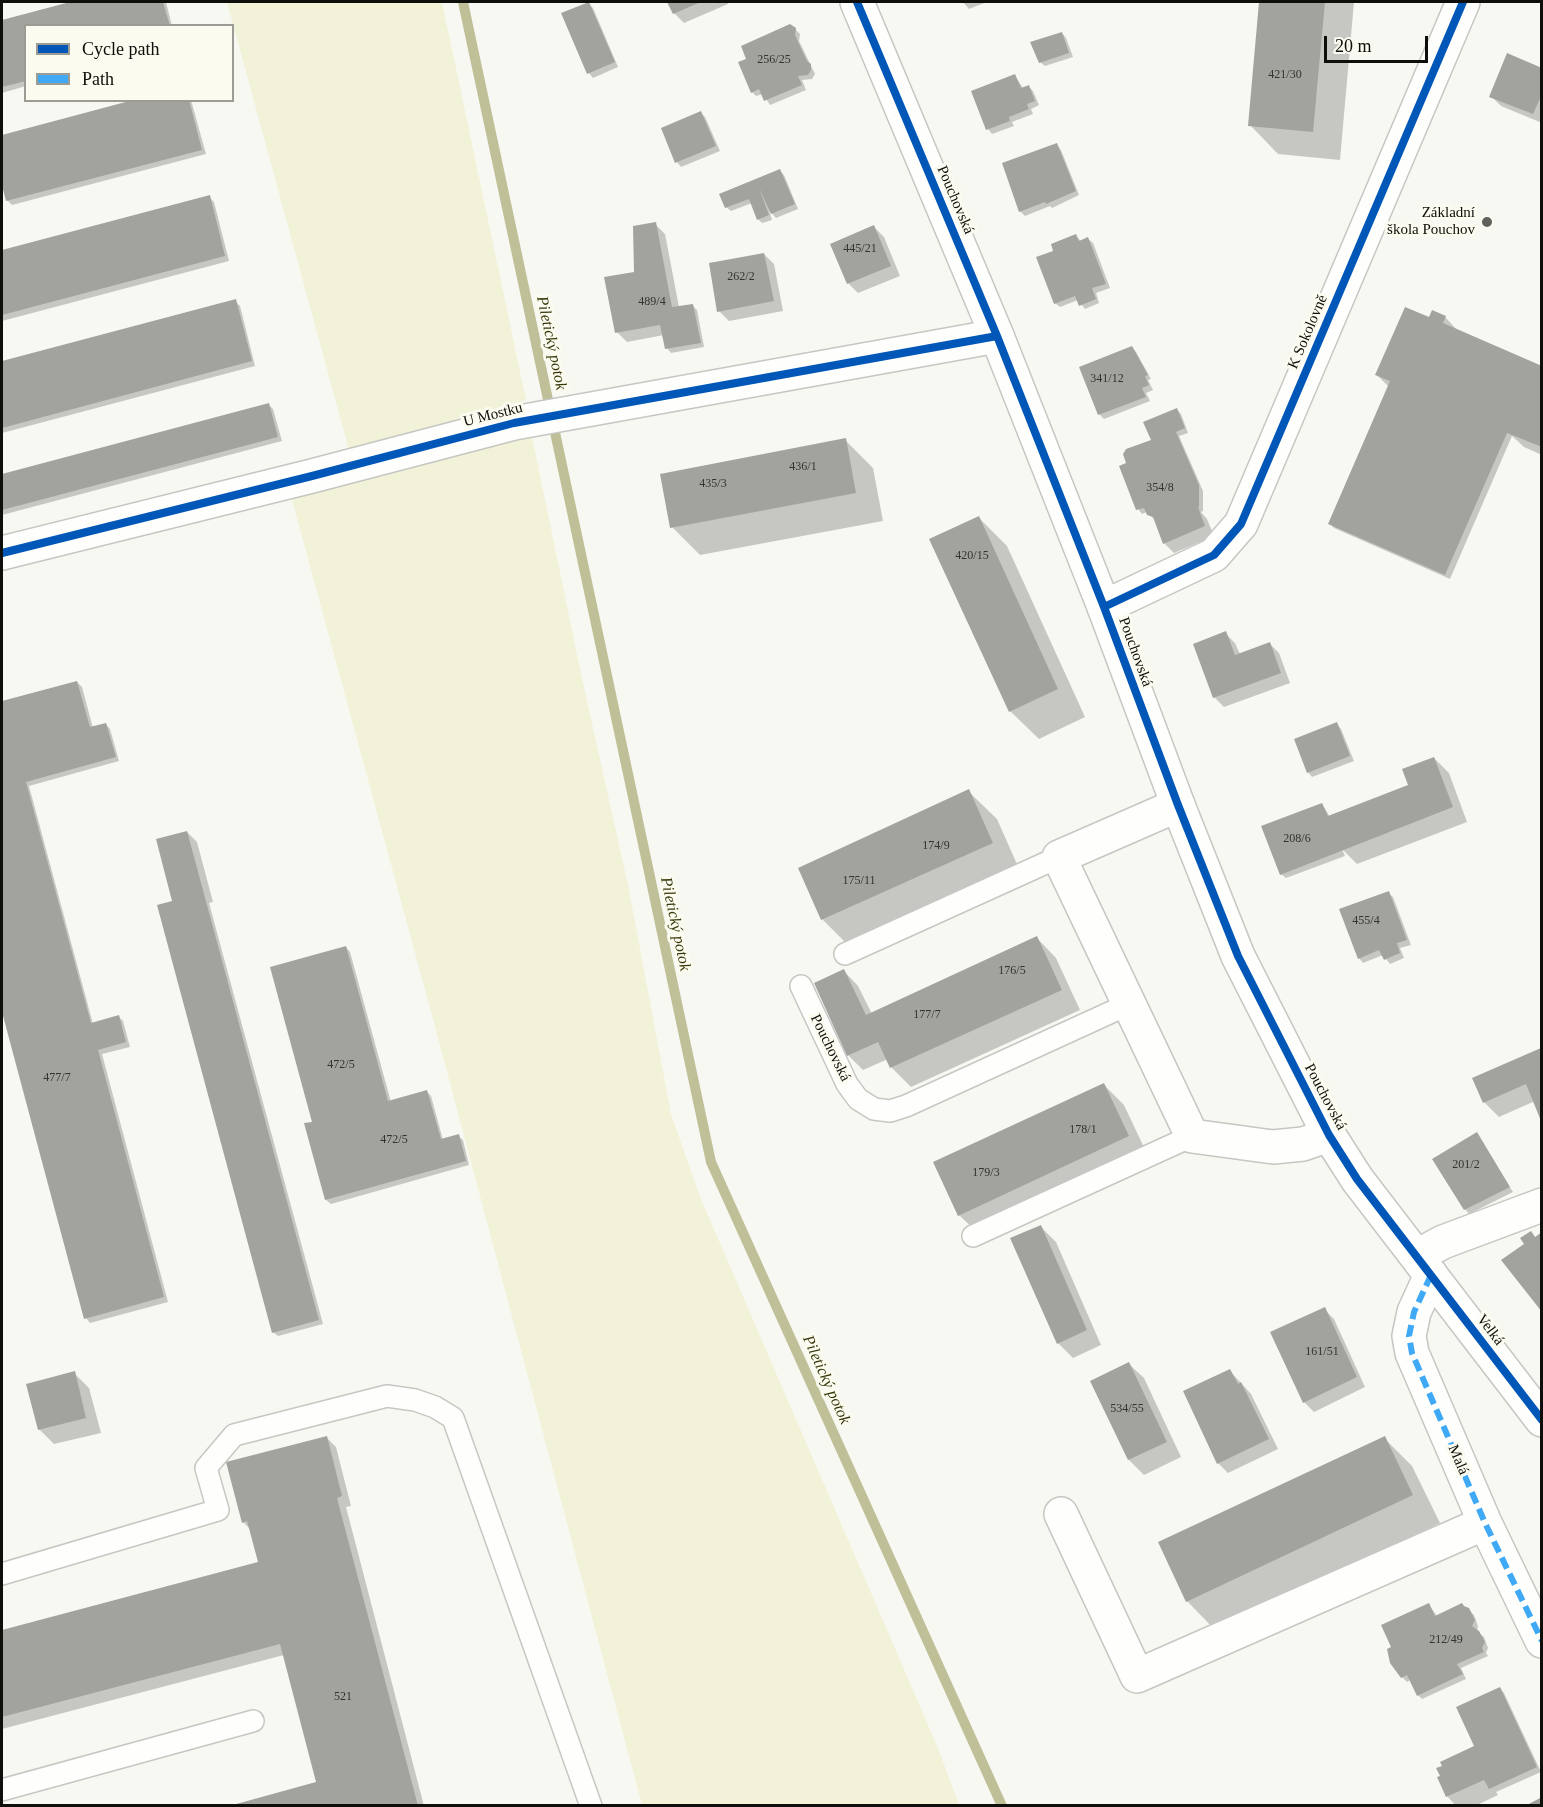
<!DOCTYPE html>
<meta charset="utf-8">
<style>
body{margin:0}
#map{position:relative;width:1543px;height:1807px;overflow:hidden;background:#f8f8f3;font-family:"Times New Roman",serif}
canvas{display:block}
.frame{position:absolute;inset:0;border:3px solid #0e0e0a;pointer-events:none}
.legend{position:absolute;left:24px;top:24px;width:210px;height:78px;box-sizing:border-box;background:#fbfbf0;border:2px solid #9c9c94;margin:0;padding:8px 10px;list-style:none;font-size:18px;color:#0e0e0a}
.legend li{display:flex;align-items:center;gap:12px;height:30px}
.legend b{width:30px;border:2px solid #9c9c94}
.scale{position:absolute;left:1324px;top:36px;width:104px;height:27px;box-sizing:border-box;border:3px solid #0e0e0a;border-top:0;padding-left:8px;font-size:18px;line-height:21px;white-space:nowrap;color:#0e0e0a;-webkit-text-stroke:4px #fbfbf0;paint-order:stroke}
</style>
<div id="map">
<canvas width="1543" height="1807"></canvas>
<div class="frame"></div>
<ul class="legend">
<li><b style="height:8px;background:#0057b8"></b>Cycle path</li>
<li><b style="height:8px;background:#3fa9f5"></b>Path</li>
</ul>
<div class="scale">20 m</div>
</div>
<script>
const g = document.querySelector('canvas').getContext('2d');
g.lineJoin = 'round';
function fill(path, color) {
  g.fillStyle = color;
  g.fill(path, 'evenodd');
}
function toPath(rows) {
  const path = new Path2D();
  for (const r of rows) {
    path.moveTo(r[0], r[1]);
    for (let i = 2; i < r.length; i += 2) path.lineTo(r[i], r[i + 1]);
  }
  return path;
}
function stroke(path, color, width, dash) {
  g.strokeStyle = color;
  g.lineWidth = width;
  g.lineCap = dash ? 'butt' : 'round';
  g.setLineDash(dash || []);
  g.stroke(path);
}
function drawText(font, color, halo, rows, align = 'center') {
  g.font = font + ' "Times New Roman",serif';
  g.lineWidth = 6;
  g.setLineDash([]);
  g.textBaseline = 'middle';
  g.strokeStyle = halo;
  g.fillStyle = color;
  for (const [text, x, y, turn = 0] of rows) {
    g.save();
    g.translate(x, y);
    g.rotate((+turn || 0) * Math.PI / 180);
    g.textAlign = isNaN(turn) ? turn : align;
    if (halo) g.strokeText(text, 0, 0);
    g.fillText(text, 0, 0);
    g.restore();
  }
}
fill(toPath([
 [227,2,442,2,526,400,349,450],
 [530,427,581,674,628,885,671,1114,700,1197,938,1748,959,1805,642,1805,430,1008,291,496]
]), '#f1f2d7');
fill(toPath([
 [76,2,166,2,172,26,26,26,26,86,2,93,2,21],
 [669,2,727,2,728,4,684,23,674,13],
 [963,2,987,2,969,9],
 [1261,2,1354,2,1340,160,1278,154,1250,125],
 [588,3,593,8,618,67,593,78,589,73],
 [795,29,800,34,799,41,815,74,812,79,802,80,806,90,770,105,763,94,756,96,752,92],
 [1062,33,1066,38,1073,57,1045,66,1040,62],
 [1542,69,1542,123,1501,106,1491,96],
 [1015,76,1023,88,1028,86,1033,91,1039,105,1031,109,1033,114,1012,122,1014,126,992,134,988,129],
 [137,100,191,100,206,154,12,205,7,200,2,179,2,136],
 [701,113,705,117,720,151,681,167,677,162],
 [1057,145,1061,150,1079,195,1052,208,1050,206,1025,216,1020,211],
 [779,170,784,175,798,209,776,218,769,210,772,220,762,223,758,219,752,203,731,211,726,207],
 [209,197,214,202,229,261,2,321,2,252],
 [655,224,665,234,679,307,692,305,697,310,704,347,671,353,667,348,664,335,627,342,617,332,635,273],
 [874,227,884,237,900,276,858,293,848,283],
 [1076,236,1081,241,1088,239,1093,243,1110,288,1096,293,1099,303,1085,309,1078,300,1060,307,1055,303,1055,252],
 [764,254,774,264,783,311,729,321,719,311],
 [235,301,240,306,255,366,2,433,2,363],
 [1445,317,1459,332,1542,368,1542,455,1524,447,1512,436,1450,579,1334,528,1330,524,1389,387,1377,375,1430,319],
 [1132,347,1136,352,1151,379,1148,380,1153,390,1146,393,1150,401,1104,419,1100,415,1081,368],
 [269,405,273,409,282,441,2,515,2,475],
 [1177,410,1181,414,1188,433,1179,436,1203,491,1203,511,1201,512,1207,519,1214,536,1174,553,1164,543,1155,520,1147,512,1142,514,1138,509,1128,464,1153,440],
 [845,440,873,468,883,521,700,555,672,527],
 [979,518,1007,546,1085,717,1039,739,1010,711],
 [1225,633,1235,643,1240,654,1269,643,1279,653,1290,683,1224,707,1214,697],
 [77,682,82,687,93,728,106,724,110,729,119,761,29,786,93,1024,118,1016,123,1021,130,1047,102,1054,168,1302,90,1323,86,1318,2,1004,2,703],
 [1337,724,1341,729,1354,761,1312,777,1308,772],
 [1434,758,1449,773,1467,822,1357,864,1342,849,1345,856,1286,878,1281,874,1322,804,1330,817,1410,786],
 [968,791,997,819,1020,871,851,948,823,920,800,868],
 [187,832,197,842,213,902,209,903,323,1324,278,1336,273,1332,174,902],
 [1388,893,1393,897,1411,945,1400,948,1404,958,1390,964,1383,955,1363,963,1359,958],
 [1037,938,1056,958,1080,1010,911,1087,892,1068,888,1059,863,1070,848,1055,816,983,844,971,858,986,872,1014],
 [346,947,350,952,391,1102,427,1092,431,1096,443,1140,458,1136,463,1140,469,1165,331,1204,326,1200],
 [1542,1050,1542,1117,1535,1101,1499,1117,1484,1102,1474,1078],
 [1104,1085,1124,1105,1148,1156,979,1234,959,1215],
 [1476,1134,1513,1192,1469,1214,1465,1209],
 [1041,1227,1056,1242,1101,1345,1073,1358,1058,1343],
 [1324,1309,1334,1319,1365,1387,1314,1412,1304,1402],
 [1129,1364,1144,1378,1181,1457,1144,1475,1129,1460,1092,1382],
 [1230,1371,1251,1394,1278,1449,1228,1473,1218,1463],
 [74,1373,89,1388,101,1433,54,1444,39,1429],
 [326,1437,336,1447,351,1506,346,1507,424,1806,231,1806,318,1783,284,1655,2,1729,2,1631,260,1563,251,1530,243,1522],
 [1384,1438,1412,1466,1440,1523,1215,1630,1187,1601],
 [1429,1605,1437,1616,1469,1610,1474,1615,1478,1626,1477,1631,1484,1637,1488,1648,1486,1653,1488,1656,1461,1668,1466,1679,1422,1699,1418,1695,1410,1680,1407,1682,1402,1677],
 [1500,1688,1504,1693,1541,1772,1496,1792,1498,1795,1475,1806,1456,1806,1447,1796,1439,1778,1444,1767,1476,1746]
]), '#0003');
stroke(toPath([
 [463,2,711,1162,1002,1806]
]), '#bfc098', 10);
fill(toPath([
 [70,2,163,2,170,26,26,26,26,81,2,87,2,20],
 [589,2,615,62,587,74,561,13],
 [667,2,701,2,673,14],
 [1259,2,1325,2,1313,132,1248,126],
 [790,24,796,28,795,35,807,61,811,64,811,70,808,75,798,76,802,85,764,101,759,89,751,93,738,62,746,59,741,46],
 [1062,32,1069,53,1039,63,1030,42],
 [1507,53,1542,68,1542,94,1533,114,1489,97],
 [1015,74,1021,88,1029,85,1035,101,1027,104,1029,109,1009,117,1010,121,986,130,971,91],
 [133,100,189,100,202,150,6,201,2,185,2,135],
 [701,111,716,146,675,163,661,128],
 [1057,143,1076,191,1046,204,1045,202,1019,212,1002,163],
 [780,169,795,204,771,214,759,188,769,215,757,220,749,199,725,208,719,194],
 [210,195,225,256,2,315,2,250],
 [656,222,672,307,693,304,701,343,665,349,660,325,615,333,604,277,634,272,633,226],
 [874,225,891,266,847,284,830,244],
 [1076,234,1079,241,1088,237,1106,284,1092,288,1096,299,1079,306,1075,296,1054,304,1036,257,1053,251,1051,244],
 [764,253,774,301,717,312,709,263],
 [236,299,252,361,2,428,2,361],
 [1405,307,1429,317,1432,310,1446,316,1443,323,1542,366,1542,447,1507,433,1445,575,1328,524,1390,381,1375,375],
 [1132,346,1148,375,1145,376,1149,385,1142,388,1146,397,1098,415,1079,367],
 [269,403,278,437,2,510,2,474],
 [1177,408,1185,428,1176,432,1199,485,1199,507,1198,507,1205,526,1163,544,1153,517,1147,515,1144,508,1136,510,1119,466,1126,463,1123,454,1126,449,1151,440,1143,422],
 [846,438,856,493,670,528,660,474],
 [979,516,1058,689,1009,712,929,539],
 [1226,631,1235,655,1270,642,1281,673,1213,698,1193,644],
 [77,681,90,727,106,723,116,757,26,782,91,1023,119,1015,126,1042,98,1050,164,1297,84,1319,2,1012,2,701],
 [1337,722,1350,756,1307,773,1294,739],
 [1434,757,1453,807,1280,875,1261,826,1322,803,1328,816,1408,785,1402,769],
 [969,789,993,843,821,920,798,868],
 [187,831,319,1320,272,1333,157,905,172,901,156,839],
 [1389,891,1407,940,1397,943,1400,953,1384,960,1379,950,1358,959,1339,909],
 [1037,936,1062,990,890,1068,878,1042,847,1056,814,983,844,969,866,1015],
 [346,946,388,1101,427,1090,441,1139,459,1134,466,1161,325,1200,304,1123,312,1122,270,967],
 [1541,1048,1541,1121,1526,1084,1483,1103,1472,1078],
 [1104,1083,1129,1136,958,1216,933,1162],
 [1477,1132,1510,1187,1464,1210,1432,1159],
 [1041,1225,1087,1330,1057,1344,1010,1238],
 [1531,1231,1535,1237,1542,1232,1542,1312,1501,1260,1524,1244,1520,1238],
 [1325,1307,1357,1377,1303,1403,1270,1332],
 [1129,1362,1167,1442,1128,1460,1090,1381],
 [1230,1369,1238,1384,1241,1382,1269,1439,1217,1464,1183,1391],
 [75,1371,86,1418,38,1430,26,1384],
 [327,1436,342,1496,337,1498,418,1806,229,1806,316,1782,280,1644,2,1717,2,1630,258,1562,247,1521,242,1523,226,1462],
 [1385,1436,1413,1495,1186,1602,1158,1542],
 [1429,1603,1435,1616,1462,1603,1464,1606,1469,1608,1475,1620,1472,1626,1479,1631,1485,1642,1482,1648,1484,1652,1457,1664,1463,1674,1417,1696,1407,1675,1401,1678,1390,1663,1387,1649,1391,1647,1381,1625],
 [1500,1687,1537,1767,1489,1789,1484,1780,1446,1797,1437,1777,1440,1776,1436,1768,1442,1766,1440,1762,1474,1746,1456,1707],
 [1542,1797,1542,1806,1525,1806]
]), '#a2a29e');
const lane = toPath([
 [845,954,1059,857],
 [801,986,847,1084,858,1099,874,1109,890,1111,906,1106,1129,1004],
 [973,1236,1192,1136],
 [2,1574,218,1510,206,1468,234,1435,387,1396,415,1400,435,1407,453,1418,591,1806],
 [2,1790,253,1721]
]);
const street = toPath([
 [2,553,312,476,514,423,997,336],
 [1104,607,1214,555,1241,524,1463,2],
 [1178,805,1059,857,1192,1136,1273,1147,1303,1144,1329,1135],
 [1417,1256,1443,1242,1542,1205],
 [1431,1275,1414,1312,1409,1336,1412,1353,1485,1523,1542,1641],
 [1061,1514,1137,1676,1485,1523]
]);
const secondary = toPath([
 [857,2,997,336,1104,607,1178,805,1238,956,1329,1135,1357,1179,1542,1420]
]);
stroke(lane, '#c6c6c2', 24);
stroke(street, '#c6c6c2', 36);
stroke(secondary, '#c6c6c2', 36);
stroke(lane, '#fefefd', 21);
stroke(street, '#fefefd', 33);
stroke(secondary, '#fefefd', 33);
stroke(toPath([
 [1431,1275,1414,1312,1409,1336,1412,1353,1485,1523,1542,1641]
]), '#3fa9f5', 6, [12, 6]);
stroke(toPath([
 [857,2,997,336,1104,607,1178,805,1238,956,1329,1135,1357,1179,1542,1420],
 [2,553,312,476,514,423,997,336],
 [1104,607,1214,555,1241,524,1463,2]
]), '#0057b8', 8);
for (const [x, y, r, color] of [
 [1487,222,6,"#60605c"]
]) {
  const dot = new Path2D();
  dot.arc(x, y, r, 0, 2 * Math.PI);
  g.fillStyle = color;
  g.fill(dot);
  stroke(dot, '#fbfbf0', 2);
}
drawText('12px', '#33332f', null, [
 ["256/25",774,60],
 ["421/30",1285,75],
 ["445/21",860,249],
 ["262/2",741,277],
 ["489/4",652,302],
 ["341/12",1107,379],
 ["436/1",803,467],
 ["435/3",713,484],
 ["354/8",1160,488],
 ["420/15",972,556],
 ["208/6",1297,839],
 ["174/9",936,846],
 ["175/11",859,881],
 ["455/4",1366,921],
 ["176/5",1012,971],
 ["177/7",927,1015],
 ["472/5",341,1065],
 ["477/7",57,1078],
 ["178/1",1083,1130],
 ["472/5",394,1140],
 ["201/2",1466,1165],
 ["179/3",986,1173],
 ["161/51",1322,1352],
 ["534/55",1127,1409],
 ["212/49",1446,1640],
 ["521",343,1697]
]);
drawText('15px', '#0e0e0a', '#fbfbf0', [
 ["Pouchovská",955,200,67],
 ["K Sokolovně",1308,332,-67],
 ["U Mostku",493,415,-14],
 ["Pouchovská",1135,652,70],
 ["Pouchovská",830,1048,64],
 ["Pouchovská",1325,1097,62],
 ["Velká",1490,1330,53],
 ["Malá",1458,1460,67]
]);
drawText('15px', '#0e0e0a', '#fbfbf0', [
 ["Základní",1475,213],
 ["škola Pouchov",1475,230]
], 'right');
drawText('italic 16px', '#38370a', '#fbfbf0', [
 ["Piletický potok",551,343,78],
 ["Piletický potok",675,924,78],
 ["Piletický potok",826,1380,66]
]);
</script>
